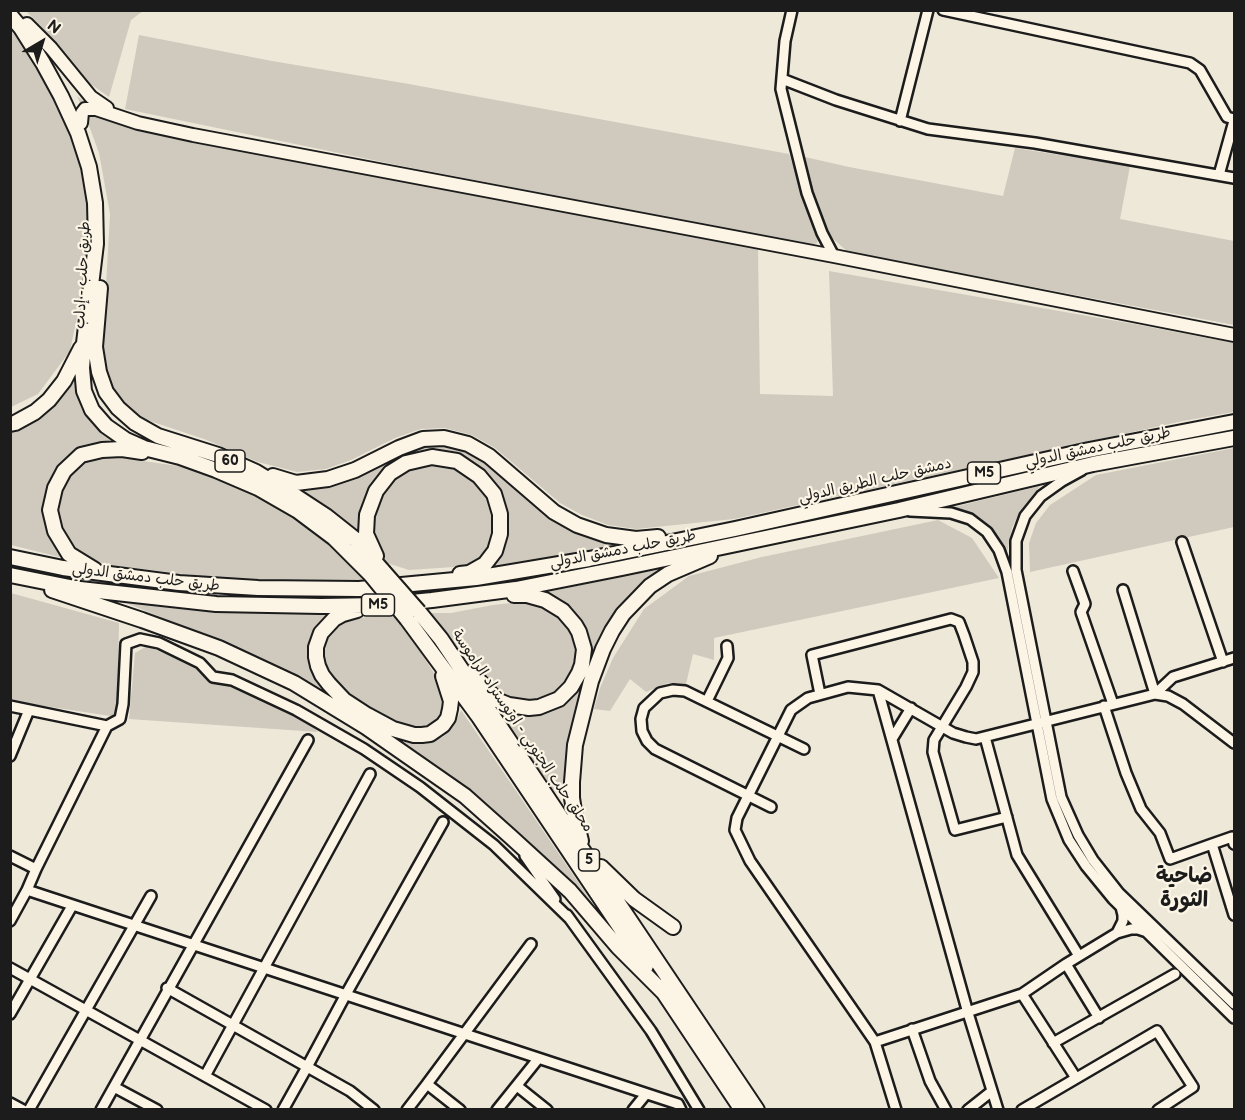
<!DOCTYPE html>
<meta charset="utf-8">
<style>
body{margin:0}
#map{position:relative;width:1245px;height:1120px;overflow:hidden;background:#eee8d9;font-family:"Balsamiq Sans",sans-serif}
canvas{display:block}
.frame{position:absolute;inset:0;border:12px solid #1c1c1c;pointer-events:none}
.north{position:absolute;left:12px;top:12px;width:60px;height:60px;-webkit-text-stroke:4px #fcf5e5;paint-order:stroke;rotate:38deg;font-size:16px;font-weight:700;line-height:24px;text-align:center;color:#1c1c1c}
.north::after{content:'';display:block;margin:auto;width:21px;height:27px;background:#1c1c1c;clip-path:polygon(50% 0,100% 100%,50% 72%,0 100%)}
</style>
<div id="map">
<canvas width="1245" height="1120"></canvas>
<div class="frame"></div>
<div class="north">N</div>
</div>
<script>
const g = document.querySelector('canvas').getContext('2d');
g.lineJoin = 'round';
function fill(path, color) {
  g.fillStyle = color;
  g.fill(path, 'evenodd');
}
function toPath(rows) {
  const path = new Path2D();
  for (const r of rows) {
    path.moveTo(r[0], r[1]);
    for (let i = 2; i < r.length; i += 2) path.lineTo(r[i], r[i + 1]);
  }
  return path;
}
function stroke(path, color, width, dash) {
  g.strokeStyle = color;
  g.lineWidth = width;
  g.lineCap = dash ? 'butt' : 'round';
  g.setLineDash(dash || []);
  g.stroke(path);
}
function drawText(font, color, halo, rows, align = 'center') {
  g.font = font + ' "Balsamiq Sans","Playpen Sans Arabic",sans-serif';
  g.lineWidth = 4.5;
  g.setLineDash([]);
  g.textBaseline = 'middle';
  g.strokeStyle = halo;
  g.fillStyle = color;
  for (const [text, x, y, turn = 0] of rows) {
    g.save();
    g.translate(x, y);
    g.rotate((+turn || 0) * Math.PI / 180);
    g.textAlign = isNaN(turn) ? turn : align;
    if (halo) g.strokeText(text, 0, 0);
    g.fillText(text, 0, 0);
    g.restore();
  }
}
fill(toPath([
 [26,11,143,11,131,20,109,97,85,80,40,25],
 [10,23,18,32,64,111,90,194,88,264,70,351,38,394,11,407],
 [139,35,272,61,409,84,789,154,819,237,817,243,812,245,402,166,125,109],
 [77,96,108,120,131,129,758,249,760,394,833,396,829,271,1134,324,1234,343,1234,412,1183,421,734,519,636,529,608,525,582,515,560,503,495,448,472,435,445,428,421,429,395,438,351,460,326,469,297,472,258,462,204,439,135,416,114,395,102,357,110,214,99,153,84,112],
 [1015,148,1130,166,1120,219,1234,241,1234,325,848,252,832,238,819,219,805,157,849,167,1003,196],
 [77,376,81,408,104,432,123,445,99,445,80,448,60,467,50,531,63,558,11,545,10,430,21,427,45,415],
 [443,442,466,449,486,462,549,517,574,532,604,542,628,544,491,571,501,554,508,536,508,514,500,492,433,450,403,457,387,470,360,535,320,502,299,489,424,443],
 [1234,448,1234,527,1030,572,1029,543,1036,523,1050,505,1096,475],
 [102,455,192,468,245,490,279,507,312,530,341,554,365,581,291,582,209,577,108,565,83,556,66,536,56,512,60,492,69,473,83,461],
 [432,463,454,466,475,479,489,497,494,513,494,532,489,547,479,560,469,566,409,570,387,563,372,533,373,517,381,494,394,478,410,468],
 [1040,486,1020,511,1012,528,1007,553,992,531,976,520,960,511,950,508],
 [938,520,972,538,999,578,714,638,714,660,693,654,686,684,668,683,646,692,630,679,610,711,594,709,600,688,613,658,644,609,689,576,762,557],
 [679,564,651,580,632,594,616,615,601,642,567,801,553,790,491,702,517,713,546,712,564,704,590,649,585,628,568,606,547,592],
 [11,593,119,623,117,717,11,701],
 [529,601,557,612,574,634,581,655,578,669,556,695,534,702,511,701,495,692,429,613,451,613,493,605],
 [126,603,254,612,335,613,312,659,366,720,403,739,424,744,443,737,455,724,461,710,608,926,470,793,426,759,298,677,245,651],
 [392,613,396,614,416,644,443,688,448,704,442,717,432,727,420,731,405,728,355,701,328,675,322,663,322,642,336,625,348,620],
 [147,646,195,667,208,682,231,685,303,717,318,732,129,719,135,653]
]), '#cfcabd');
const minor = toPath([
 [792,10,785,41,781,89,807,193,822,233,834,256],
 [943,10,1190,63,1200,70,1227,117,1234,119],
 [782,79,836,100,928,129,1035,143,1234,178],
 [900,121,928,10],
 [1219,175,1234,121],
 [1082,470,1062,481,1041,496,1025,516,1016,541,1016,570,1061,797,1078,835,1093,860,1119,893,1234,1004],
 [910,511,951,513,970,519,987,532,999,550,1007,572,1052,799,1069,840,1086,866,1113,899,1234,1018],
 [1182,542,1223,662],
 [1073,571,1085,604,1081,612,1113,704],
 [1123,590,1155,694,1173,677,1234,658],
 [878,690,968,1013,998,1110],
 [820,694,812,655,951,619,959,622,964,635,973,662,973,672,966,687,934,740,933,752,955,830,1007,817],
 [707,701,728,658,727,646],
 [10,706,107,726,120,719,123,704,126,644,140,639,159,643,200,663,213,677,232,680,296,710,364,749,420,787,494,845,569,918],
 [1104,706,1126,773,1141,809,1160,833,1170,859,1212,844],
 [985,737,1017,855,1079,956],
 [892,739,911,708],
 [10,756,29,710],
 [771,807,655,749,647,741,642,731,641,719,644,708,660,693,673,690,685,691,804,749],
 [1234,844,1232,837,1212,844,1234,915],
 [10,856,36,869,27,890,678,1104,681,1110],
 [525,856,555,899],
 [36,869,107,726],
 [567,915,651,1031,699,1110],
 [10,921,27,890],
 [1117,933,1123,921,1123,915,1121,907],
 [1066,964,1099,1018],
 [10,968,266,1110],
 [167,988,350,1091,374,1110],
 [1022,994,1076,1078],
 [10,1014,72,906],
 [912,1029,930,1081,946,1110],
 [875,1042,1022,994,1066,964,1117,933,1131,929,1138,929,1147,932],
 [1053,1043,1175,974],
 [205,1076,370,774],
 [517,1086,547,1110],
 [114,1087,157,1110],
 [10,1103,23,1110],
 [29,1110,151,896],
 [101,1110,308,740],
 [283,1110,307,1067,345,996,443,822],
 [407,1110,427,1084],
 [460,1110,427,1084,531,944],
 [497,1110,538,1059],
 [633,1110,646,1094],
 [896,1110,875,1042,750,861,735,830,737,818,791,710,808,698,848,687,878,690,953,733,966,737,976,739,1155,694,1168,696,1183,704,1234,743],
 [968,1110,992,1091],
 [1022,1110,1157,1031,1193,1087,1158,1110]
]);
const major = toPath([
 [27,24,51,48,91,97,107,108],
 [81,123,82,113,85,109,96,109,138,123,193,135,834,256,1234,335]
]);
const highway = toPath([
 [10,15,21,28,43,63,61,96,78,133,89,167,95,203,96,244,84,343,82,368,84,391,92,410,106,426,126,440,144,448,180,457,216,470,258,488,298,511,334,538,371,575],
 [100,288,95,347,99,372,106,392,118,408,135,423,158,436,218,455,256,472,297,497,326,516,355,539,383,571],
 [10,424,15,423,35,412,49,400,64,381,81,348],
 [273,476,296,483,328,479,355,470,399,448,423,439,444,438,468,444,489,456,554,512,577,525,606,535,636,539,658,537],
 [376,556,366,534,367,515,376,491,390,473,406,463,432,457,457,461,479,476,494,494,500,514,500,534,495,551,485,564,469,573,460,574],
 [10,557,63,568,179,583,258,588,359,589,476,578,589,559,735,529,1089,450,1234,422],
 [95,570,69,554,55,531,50,510,55,488,64,471,81,455,102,450,122,449,142,452],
 [10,575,80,589,216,604,321,606,381,605,432,600,516,589,622,568,899,510,1093,464,1234,438],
 [52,590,142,620,219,648,294,683,366,727,465,796,511,837,570,891,618,947,665,994],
 [357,610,343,614,334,619,321,633,316,647,316,657,318,666,322,675,329,684,344,700,367,715,393,729,414,735,422,735,430,734,443,725,448,718,450,709,451,701,443,676],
 [419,612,441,639,757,1110],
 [407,619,479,717,646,966],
 [472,673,492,695,499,701,509,705,529,708,539,707,559,699,571,687,579,673,582,665,584,649,579,632,575,625,563,611,545,600,527,595,514,595],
 [581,841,575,817,572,798,572,782,575,745,591,681,603,649,612,631,623,614,650,586,668,574,710,556],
 [601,867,634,899,673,927],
 [660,987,742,1110]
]);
stroke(minor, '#1c1c1c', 14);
stroke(major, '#1c1c1c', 16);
stroke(highway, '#1c1c1c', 18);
stroke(minor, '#fcf5e5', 9);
stroke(major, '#fcf5e5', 12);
stroke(highway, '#fcf5e5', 14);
const highwayBridge = toPath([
 [383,571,419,612],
 [371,575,407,619]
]);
stroke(highwayBridge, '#1c1c1c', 18, []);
stroke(highwayBridge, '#fcf5e5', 14);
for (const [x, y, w] of [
 [230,461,30],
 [984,473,33],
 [378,605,33],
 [589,860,21]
]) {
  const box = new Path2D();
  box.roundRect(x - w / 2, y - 11, w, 22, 4.5);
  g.fillStyle = '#fcf5e5';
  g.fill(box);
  stroke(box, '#1c1c1c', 1.5);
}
drawText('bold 14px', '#1c1c1c', null, [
 ["60",230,461],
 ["M5",984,473],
 ["M5",378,605],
 ["5",589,860]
]);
drawText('15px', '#1c1c1c', '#fcf5e5', [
 ["طريق حلب - إدلب",83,275,-87],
 ["طريق حلب دمشق الدولي",1098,448,-12],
 ["دمشق حلب الطريق الدولي",875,481,-13],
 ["طريق حلب دمشق الدولي",623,550,-11],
 ["طريق حلب دمشق الدولي",146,578,7],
 ["محلق حلب الجنوبي - اوتوستراد الراموسة",522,731,56]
]);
drawText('bold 21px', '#1c1c1c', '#fcf5e5', [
 ["ضاحية",1184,877],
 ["الثورة",1184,901]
]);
</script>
